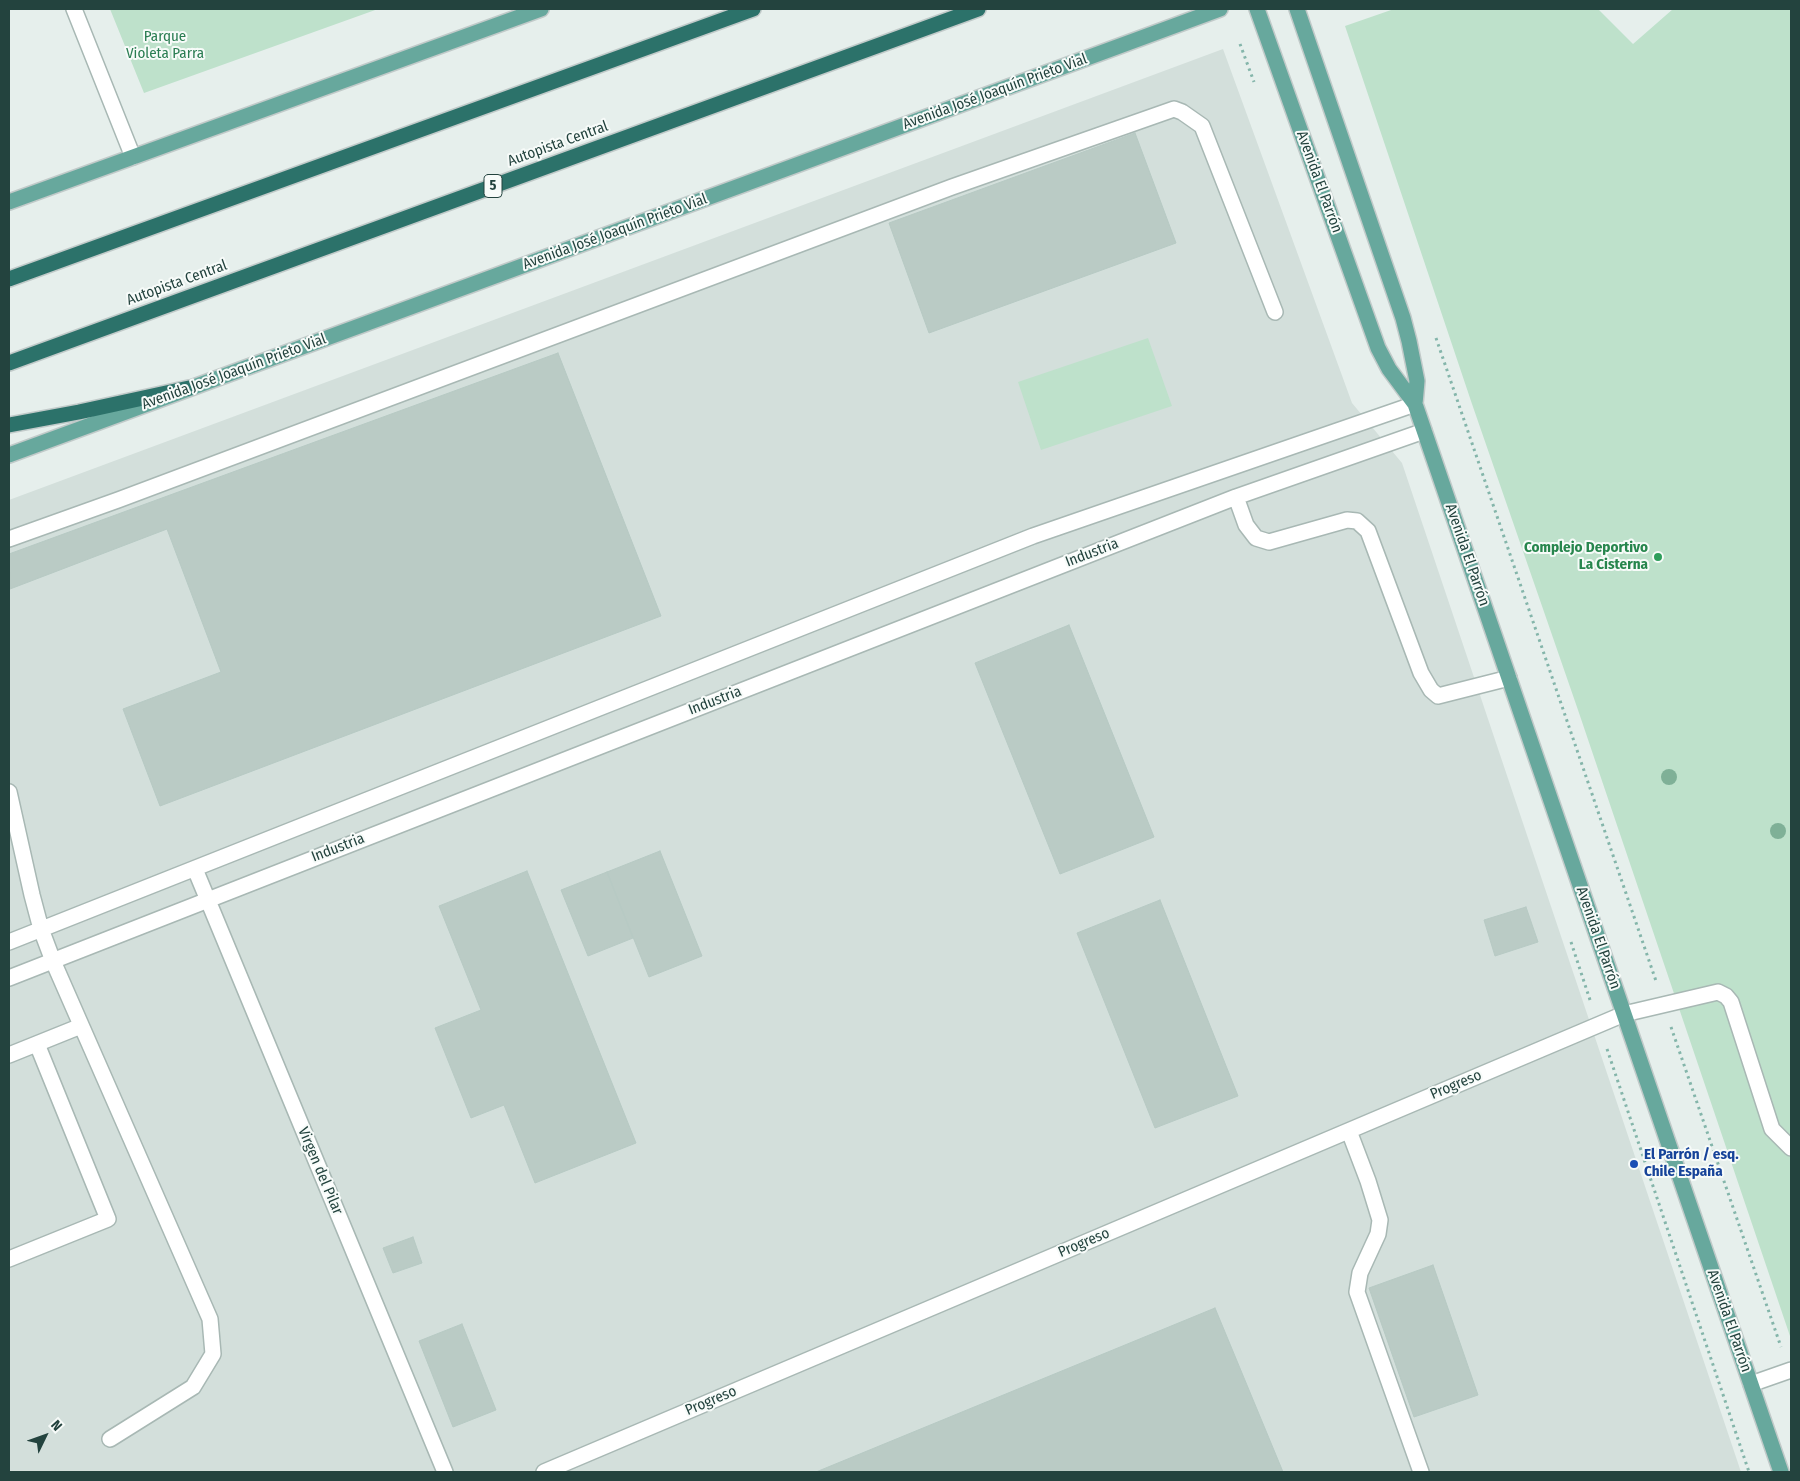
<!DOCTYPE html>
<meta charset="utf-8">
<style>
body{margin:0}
#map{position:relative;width:1800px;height:1481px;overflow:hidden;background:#e6efec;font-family:"Fira Sans Condensed",sans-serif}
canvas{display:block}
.frame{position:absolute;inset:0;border:10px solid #23433e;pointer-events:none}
.north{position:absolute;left:20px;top:1411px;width:50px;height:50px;-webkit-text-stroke:4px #f7fbf9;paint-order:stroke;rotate:48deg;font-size:14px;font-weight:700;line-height:20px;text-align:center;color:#23433e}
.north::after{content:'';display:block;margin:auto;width:18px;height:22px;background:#23433e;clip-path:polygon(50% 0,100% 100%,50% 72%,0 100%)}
</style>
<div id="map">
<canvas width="1800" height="1481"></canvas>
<div class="frame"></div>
<div class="north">N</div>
</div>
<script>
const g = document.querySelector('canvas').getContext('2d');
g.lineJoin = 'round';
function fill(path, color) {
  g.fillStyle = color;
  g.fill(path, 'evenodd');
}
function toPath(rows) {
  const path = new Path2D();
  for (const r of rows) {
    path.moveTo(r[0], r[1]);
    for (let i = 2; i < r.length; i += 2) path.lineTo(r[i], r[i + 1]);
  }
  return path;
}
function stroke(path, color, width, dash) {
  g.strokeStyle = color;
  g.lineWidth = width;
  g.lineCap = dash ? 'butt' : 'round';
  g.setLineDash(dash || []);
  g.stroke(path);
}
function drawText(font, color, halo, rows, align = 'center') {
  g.font = font + ' "Fira Sans Condensed",sans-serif';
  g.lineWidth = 4;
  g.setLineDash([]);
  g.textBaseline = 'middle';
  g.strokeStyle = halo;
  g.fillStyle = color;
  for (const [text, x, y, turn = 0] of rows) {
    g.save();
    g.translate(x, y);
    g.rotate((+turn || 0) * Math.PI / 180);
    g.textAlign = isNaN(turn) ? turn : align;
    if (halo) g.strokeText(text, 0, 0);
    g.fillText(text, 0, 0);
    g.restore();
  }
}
fill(toPath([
 [1223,49,1352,403,1402,463,1741,1472,9,1472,9,500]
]), '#d3dfdb');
fill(toPath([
 [110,9,378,9,144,93],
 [1394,9,1598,9,1633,44,1673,9,1791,9,1791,1339,1578,710,1472,404,1345,26],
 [1148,338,1172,406,1041,450,1018,382]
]), '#bee1cb');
const building = toPath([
 [1135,133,1176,243,929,333,889,223,1135,133],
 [558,353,661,616,160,806,123,709,221,672,167,529,10,589,9,554,558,353],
 [1069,625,1154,837,1060,874,975,663,1069,625],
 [660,851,702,956,649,977,607,872,660,851],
 [527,871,636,1143,535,1183,504,1105,471,1118,435,1028,481,1010,439,906,527,871],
 [607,872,633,938,588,956,561,890,607,872],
 [1160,900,1238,1096,1155,1128,1077,933,1160,900],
 [1526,907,1538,942,1495,956,1484,920,1526,907],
 [413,1237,422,1263,393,1273,383,1248,413,1237],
 [1433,1265,1478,1395,1414,1417,1369,1288,1433,1265],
 [1215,1308,1283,1472,816,1472,1215,1308],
 [462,1324,496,1410,453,1427,419,1341,462,1324]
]);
fill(building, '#bacbc5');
stroke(building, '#b7cac4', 1);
const minor = toPath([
 [74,9,133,157],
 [1236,497,1246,525,1256,538,1269,542,1347,520,1357,521,1368,531,1421,673,1431,690,1438,696,1509,678],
 [9,539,118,500,952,187,1174,109,1182,112,1202,126,1275,312],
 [9,792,32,895,41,929,53,961,210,1319,213,1354,193,1387,110,1439],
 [195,869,445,1472],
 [9,942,1033,536,1415,404],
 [9,978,1236,497,1424,431],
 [9,1055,81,1026],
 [1349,1131,1368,1181,1380,1220,1378,1234,1360,1273,1357,1292,1421,1472],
 [9,1259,108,1219,37,1044],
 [1751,1384,1791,1370],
 [544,1472,1624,1014,1718,992,1726,996,1731,1002,1772,1129,1791,1148]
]);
const major = toPath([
 [1257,9,1378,348,1389,369,1415,404,1781,1472],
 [1297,9,1403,318,1409,341,1417,381,1415,404],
 [9,202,541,9],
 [9,455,1220,9]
]);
const highway = toPath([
 [9,279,753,9],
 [9,363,978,9],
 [9,425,79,412,189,388]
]);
stroke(minor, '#a8b8b4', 18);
stroke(major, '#c1cac9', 18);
stroke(highway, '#c1cac9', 18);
stroke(toPath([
 [1240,44,1254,82],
 [1436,338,1656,981],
 [1571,942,1591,1003],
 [1671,1027,1781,1347],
 [1607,1049,1749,1472]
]), '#84b5aa', 3, [2.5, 4]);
stroke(minor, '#fff', 15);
stroke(major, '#67a89d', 15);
stroke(highway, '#2c726a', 15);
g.fillStyle = '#7fb097';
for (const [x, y] of [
 [1669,777],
 [1778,831]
]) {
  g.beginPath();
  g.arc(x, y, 8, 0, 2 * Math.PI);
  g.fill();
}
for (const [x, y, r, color] of [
 [1658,557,5,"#2e9e5b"],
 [1634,1164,5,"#1a4fb4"]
]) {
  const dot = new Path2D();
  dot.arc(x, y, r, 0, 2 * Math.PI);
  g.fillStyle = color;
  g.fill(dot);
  stroke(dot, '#f7fbf9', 2);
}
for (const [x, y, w] of [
 [493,186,18]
]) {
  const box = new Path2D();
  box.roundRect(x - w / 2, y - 11.5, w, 23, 4);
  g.fillStyle = '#f7fbf9';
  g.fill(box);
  stroke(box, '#23433e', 1);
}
drawText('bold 14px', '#23433e', null, [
 ["5",493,186]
]);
drawText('15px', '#2a7d52', '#f7fbf9', [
 ["Parque",165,37],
 ["Violeta Parra",165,54]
]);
drawText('15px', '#23433e', '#f7fbf9', [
 ["Avenida José Joaquín Prieto Vial",995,92,-20],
 ["Autopista Central",558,144,-20],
 ["Avenida El Parrón",1319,182,70],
 ["Avenida José Joaquín Prieto Vial",615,232,-20],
 ["Autopista Central",177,283,-20],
 ["Avenida José Joaquín Prieto Vial",234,372,-20],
 ["Industria",1092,553,-21],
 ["Avenida El Parrón",1467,555,71],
 ["Industria",715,701,-21],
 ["Industria",338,848,-21],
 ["Avenida El Parrón",1598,938,71],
 ["Progreso",1456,1085,-23],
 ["Virgen del Pilar",320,1171,67],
 ["Progreso",1084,1243,-23],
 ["Avenida El Parrón",1729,1321,71],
 ["Progreso",711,1401,-23]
]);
drawText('bold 15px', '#27864d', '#f7fbf9', [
 ["Complejo Deportivo",1648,548],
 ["La Cisterna",1648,565]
], 'right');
drawText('bold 15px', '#164399', '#f7fbf9', [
 ["El Parrón / esq.",1644,1155],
 ["Chile España",1644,1172]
], 'left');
</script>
